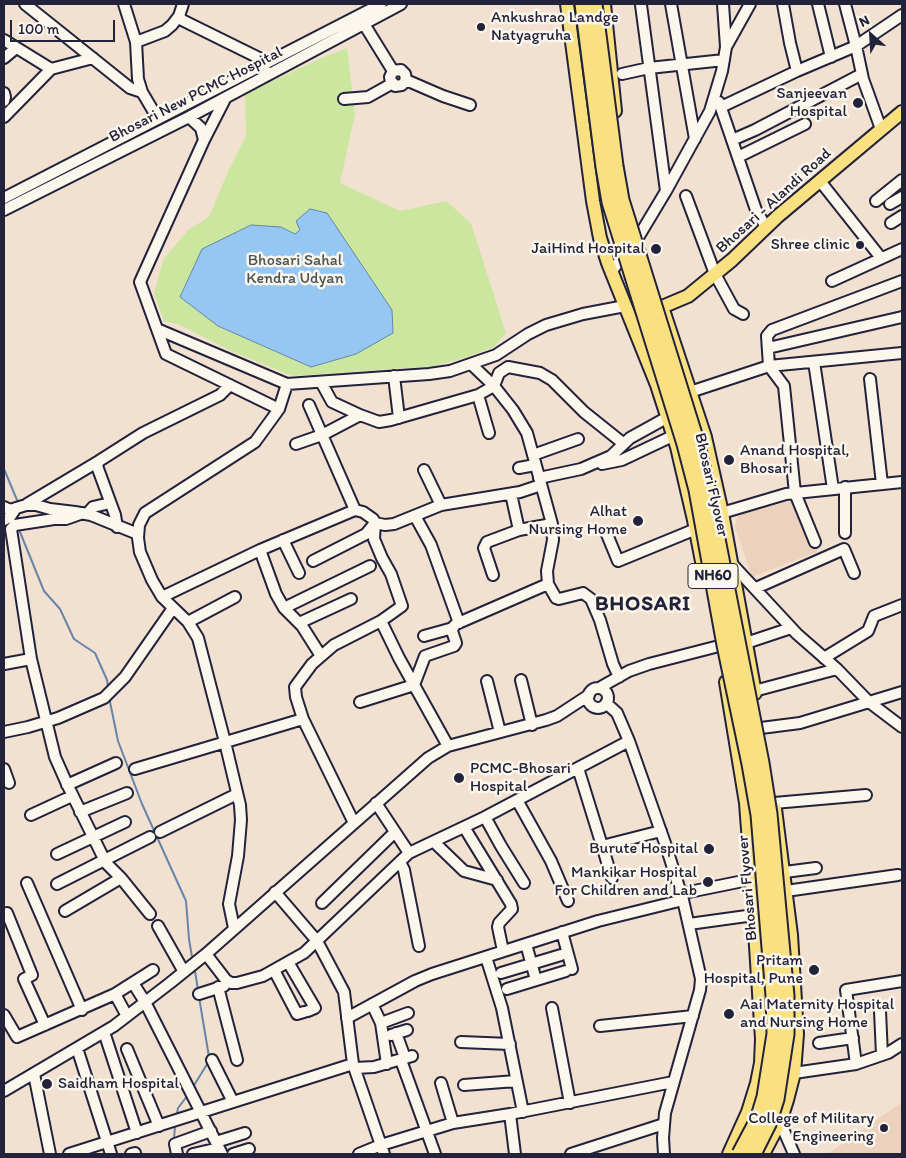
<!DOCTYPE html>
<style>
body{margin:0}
#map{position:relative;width:906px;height:1158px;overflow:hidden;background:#f2e1d0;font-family:Itim,sans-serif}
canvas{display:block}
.frame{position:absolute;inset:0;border:5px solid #22223b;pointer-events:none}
.north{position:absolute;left:846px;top:10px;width:50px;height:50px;-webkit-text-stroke:4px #fbf7ec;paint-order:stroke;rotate:334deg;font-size:14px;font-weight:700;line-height:20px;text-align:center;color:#22223b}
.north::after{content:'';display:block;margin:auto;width:18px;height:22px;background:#22223b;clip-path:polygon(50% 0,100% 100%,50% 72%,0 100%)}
.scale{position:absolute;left:10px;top:20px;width:105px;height:22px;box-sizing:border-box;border:2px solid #22223b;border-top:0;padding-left:6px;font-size:15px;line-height:18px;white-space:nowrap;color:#22223b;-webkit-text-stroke:4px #fbf7ec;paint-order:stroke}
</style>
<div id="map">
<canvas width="906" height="1158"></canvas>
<div class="frame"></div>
<div class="north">N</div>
<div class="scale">100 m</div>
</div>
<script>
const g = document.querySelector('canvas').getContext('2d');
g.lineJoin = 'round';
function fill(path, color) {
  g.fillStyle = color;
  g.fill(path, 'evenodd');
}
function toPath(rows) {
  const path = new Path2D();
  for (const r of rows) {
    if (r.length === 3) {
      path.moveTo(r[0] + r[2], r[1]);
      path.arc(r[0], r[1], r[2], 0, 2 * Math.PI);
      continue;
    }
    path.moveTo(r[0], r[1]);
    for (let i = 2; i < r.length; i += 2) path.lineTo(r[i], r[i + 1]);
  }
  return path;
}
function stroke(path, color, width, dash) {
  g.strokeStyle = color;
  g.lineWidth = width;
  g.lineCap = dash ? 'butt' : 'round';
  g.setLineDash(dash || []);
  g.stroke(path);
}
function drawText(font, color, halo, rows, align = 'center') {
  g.font = font + ' Itim,sans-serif';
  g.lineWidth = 5;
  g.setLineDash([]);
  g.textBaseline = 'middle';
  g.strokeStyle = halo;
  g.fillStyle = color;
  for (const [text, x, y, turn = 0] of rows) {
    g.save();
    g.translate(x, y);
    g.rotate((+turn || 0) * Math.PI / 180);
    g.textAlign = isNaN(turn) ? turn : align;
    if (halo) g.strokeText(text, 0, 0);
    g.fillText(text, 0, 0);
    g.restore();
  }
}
fill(toPath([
 [799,499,817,552,752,577,735,527,737,518,740,514],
 [902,1102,902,1154,828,1154]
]), '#ecd1bd');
fill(toPath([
 [347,48,355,114,340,183,400,211,446,201,471,223,506,333,494,347,461,359,434,366,292,376,229,350,178,324,164,321,154,294,163,260,188,230,209,217,229,169,246,136,245,94,315,61]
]), '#cbe79f');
const water = toPath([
 [310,209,327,213,392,310,393,333,356,354,311,367,218,326,180,297,202,249,251,225,281,227,295,234,300,230,296,221,310,209]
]);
fill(water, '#95c7f2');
stroke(water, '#6785a9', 1);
stroke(toPath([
 [4,469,17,500],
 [20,532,44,591,60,609,74,639,95,653,107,680,108,687],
 [109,697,118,741,142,804,186,901,189,939,192,957],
 [195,971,198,990],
 [199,997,209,1057],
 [193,1087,209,1061],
 [177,1114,178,1108,188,1095],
 [174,1139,175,1126]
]), '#6785a9', 2);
const minor = toPath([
 [25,4,130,88,142,92],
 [124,4,136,42,165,31,172,25,179,16,183,4],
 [671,4,695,139],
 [723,4,726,47],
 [783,4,790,43,797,71],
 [818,4,831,57],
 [845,4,856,46,863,79,881,129],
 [641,5,666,191],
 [179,16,182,20,259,58,265,70],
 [364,24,393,71,390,77,391,82,395,86,402,85,406,80,405,74,401,70,393,71],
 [4,40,51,69,93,58],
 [136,42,138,79,142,92,158,119],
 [4,58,16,48],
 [622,74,649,68,724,60],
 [406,80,443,96,470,105],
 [4,93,5,97,4,101],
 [226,97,204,140,140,282,166,354,279,409],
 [344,99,368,97,393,83],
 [719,102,756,210,766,227],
 [721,107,797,71,856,46,902,15],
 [4,117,51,69],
 [189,117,201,128,204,140],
 [732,140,755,130,862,74],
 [738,157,805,124],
 [820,181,881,258],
 [686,196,715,274,734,309,743,314],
 [4,198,381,4],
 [876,201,902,180],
 [890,204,902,197],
 [4,210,189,117,401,4],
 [891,223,902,216],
 [611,272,639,236,666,191,710,111,722,71,726,47,750,4],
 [832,281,902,249],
 [157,329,287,384,429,374,450,371,496,355,528,334,546,325,583,314,625,306],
 [768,348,902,317],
 [814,362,833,489],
 [471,364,494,386,513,410,527,433,552,524,553,540,547,571,548,584,556,598,559,599,583,593,591,599,600,620,613,664,619,677],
 [394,376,399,418],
 [870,379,882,484],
 [321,382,332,402,360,415],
 [690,392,769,366,767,336,772,330,902,281],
 [478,395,489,433],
 [309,405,355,510,363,512,373,519,375,523,385,525,394,524,441,505,520,492,541,485],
 [296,444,322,435,360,415,379,422,391,420,478,395,494,386,499,373,508,367,540,373,552,380,584,412,624,444],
 [533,455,578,439],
 [602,464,622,460,679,433],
 [519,468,535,465],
 [424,470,441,505],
 [539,478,581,469,611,456,630,438,668,417],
 [845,487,845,533],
 [511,494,519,530],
 [27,504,99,461],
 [4,507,10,510,26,505,36,505,50,509,75,512,91,515,138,534],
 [83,513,66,519,54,519,15,525,11,529,31,659,55,757,67,784,106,863,121,878,150,914],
 [87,514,93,507,110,503],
 [715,515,786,494,902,482],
 [415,516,431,545,459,623],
 [4,520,10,517,16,508],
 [117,527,115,515,97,466,99,461,143,433,220,395,230,385],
 [606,532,618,561,696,529],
 [283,540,299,573],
 [815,542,795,493,784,386,769,366,902,353],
 [260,550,276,594,284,608,302,626,321,656],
 [313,561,366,534,375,523],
 [731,563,797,634,837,669,869,702,902,727],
 [493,575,484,548,487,542,519,530,552,524],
 [756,588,844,549,854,573],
 [162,597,260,550,355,510],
 [284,608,370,566],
 [381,621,399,658,448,746],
 [188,622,235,597],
 [299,623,351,599],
 [424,636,453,628],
 [824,658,868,631,874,616,902,605],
 [4,664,31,659],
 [521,680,532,725],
 [487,681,500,732],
 [599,688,629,671,649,664,719,646,746,643,791,628],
 [598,698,10],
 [754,691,837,669],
 [360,702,414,685,425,656,454,646,456,643,452,631,453,627,456,624,548,584],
 [606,703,617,713,629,741,666,846,683,900,701,979,700,990,665,1113,663,1138,664,1154],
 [761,728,800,723,902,692],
 [4,732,28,727,58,718,104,698,125,677,173,608],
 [578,768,612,878],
 [4,769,9,783],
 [135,769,303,719],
 [67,785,116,763],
 [517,800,551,861,568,901],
 [376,803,409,853],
 [774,803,866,795],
 [80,812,127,793],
 [31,815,72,796],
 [485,817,501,846,524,883],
 [354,823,303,719,296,697,295,687,312,664,334,645,381,621,402,606,391,574,382,558,374,539,375,523],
 [464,827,511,904,512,909,499,923,498,927,503,951],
 [160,832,237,794],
 [434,842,464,871,497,880],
 [602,846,661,831],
 [57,854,125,822],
 [400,862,404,870,419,946],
 [777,873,816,868],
 [27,883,82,1010],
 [57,884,150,837],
 [786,891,898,875],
 [275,892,317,941,344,992,353,1064,384,1154],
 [689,892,758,878],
 [322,903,395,832],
 [65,911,121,878],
 [7,913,32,975,24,979,45,1025],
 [689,924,754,915],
 [158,926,184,972],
 [234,928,229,904,238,856,241,820,240,805,225,742,198,638,188,622,162,597,152,580,140,552,138,538,139,525,145,513,255,442,279,409,287,384],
 [562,932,572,969],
 [526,944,536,980],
 [206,954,226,980,231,983,237,983,263,976,304,953,409,853,485,817,629,741],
 [486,957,502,1008,523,1112],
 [288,962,315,1008,308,1011],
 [274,970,297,1014,304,1012],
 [501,973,561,955],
 [133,983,145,1002,222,1154],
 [218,987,237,1060],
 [507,989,566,971],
 [115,994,153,970],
 [199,994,224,986],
 [372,1004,381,1023,387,1064],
 [552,1008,570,1103],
 [880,1011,882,1055],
 [4,1015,17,1037,115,994,127,1016],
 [347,1018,415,981,432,974,598,921,683,900],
 [381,1023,408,1013],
 [600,1026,693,1016],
 [104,1032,137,1133],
 [396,1033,405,1058],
 [391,1035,407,1030],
 [461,1042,510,1044],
 [819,1043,853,1038],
 [77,1048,111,1154],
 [127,1049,159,1126],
 [212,1060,233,1102],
 [402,1063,435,1154],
 [856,1064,846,990,902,981],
 [355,1068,374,1067,412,1056],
 [794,1073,856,1064,888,1053,902,1044],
 [34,1074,50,1154],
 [441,1083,453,1123],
 [464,1085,516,1081],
 [4,1091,114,1026,170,983,206,954,428,758,448,746,546,720,557,716,589,695],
 [510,1114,515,1154],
 [780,1122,794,1154],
 [216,1142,245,1133],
 [69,1154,353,1064],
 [131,1154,135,1153],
 [177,1154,175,1144,211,1131],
 [193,1154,219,1148],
 [233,1154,249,1149],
 [359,1154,381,1145,453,1123,510,1114,673,1082],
 [571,1154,664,1124]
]);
const major = toPath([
 [567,4,593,201,600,238,608,263,657,385,677,447,694,520,705,577],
 [604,4,615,111],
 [662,307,688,296,732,260,778,216,902,112],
 [663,310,705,437,722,513,755,693],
 [726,682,746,803,751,869,762,1039,761,1063,757,1083,748,1112,729,1154],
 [763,1154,780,1122,787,1100,794,1073,797,1034,791,935,775,809]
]);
stroke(minor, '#22223b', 14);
stroke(major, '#22223b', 16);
stroke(minor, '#fbf7ec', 10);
stroke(major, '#f9e181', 12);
const highwayBridge = toPath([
 [583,4,604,167,610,202,685,444,697,490,725,645,750,764,759,815,774,996,775,1034,765,1097,758,1120,740,1154],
 [594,4,615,166,621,200,696,441,707,488,761,763,769,814,786,996,786,1034,776,1099,768,1124,753,1154]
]);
stroke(highwayBridge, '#22223b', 19, []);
stroke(highwayBridge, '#f9e181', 15);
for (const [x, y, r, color] of [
 [481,27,5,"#22223b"],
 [858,103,6,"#22223b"],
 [860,245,5,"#22223b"],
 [656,249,6,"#22223b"],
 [729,460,6,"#22223b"],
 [638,521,6,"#22223b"],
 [459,778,6,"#22223b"],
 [709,849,6,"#22223b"],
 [708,882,6,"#22223b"],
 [814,970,6,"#22223b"],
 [729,1014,6,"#22223b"],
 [47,1084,6,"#22223b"],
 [884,1128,5,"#22223b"]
]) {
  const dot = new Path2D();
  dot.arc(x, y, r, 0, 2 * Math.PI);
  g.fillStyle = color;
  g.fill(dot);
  stroke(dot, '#fbf7ec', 2);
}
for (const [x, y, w] of [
 [713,576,50]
]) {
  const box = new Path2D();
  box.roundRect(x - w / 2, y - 12.5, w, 25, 4);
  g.fillStyle = '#fbf7ec';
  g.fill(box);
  stroke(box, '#22223b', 1);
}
drawText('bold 15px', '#22223b', null, [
 ["NH60",713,576]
]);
drawText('16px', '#22223b', '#fbf7ec', [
 ["Ankushrao Landge",491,18,"left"],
 ["Natyagruha",491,36,"left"],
 ["Sanjeevan",847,94],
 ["Hospital",847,112],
 ["Shree clinic",850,245],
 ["JaiHind Hospital",645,249],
 ["Anand Hospital,",740,451,"left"],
 ["Bhosari",740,469,"left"],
 ["Alhat",627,512],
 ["Nursing Home",627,530],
 ["PCMC-Bhosari",470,769,"left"],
 ["Hospital",470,787,"left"],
 ["Burute Hospital",698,849],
 ["Mankikar Hospital",697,873],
 ["For Children and Lab",697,891],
 ["Pritam",803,961],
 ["Hospital, Pune",803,979],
 ["Aai Maternity Hospital",740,1005,"left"],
 ["and Nursing Home",740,1023,"left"],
 ["Saidham Hospital",58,1084,"left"],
 ["College of Military",874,1119],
 ["Engineering",874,1137]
], 'right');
drawText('16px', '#22223b', '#fbf7ec', [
 ["Bhosari New PCMC Hospital",196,95,-27],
 ["Bhosari - Alandi Road",774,201,-42],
 ["Bhosari Flyover",711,485,77],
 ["Bhosari Flyover",748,888,-95]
]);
drawText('16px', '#4c5354', '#fbf7ec', [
 ["Bhosari Sahal",295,261],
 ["Kendra Udyan",295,279]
]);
g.letterSpacing = '1px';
drawText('bold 21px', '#22223b', '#fbf7ec', [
 ["BHOSARI",643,605]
]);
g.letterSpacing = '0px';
</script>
